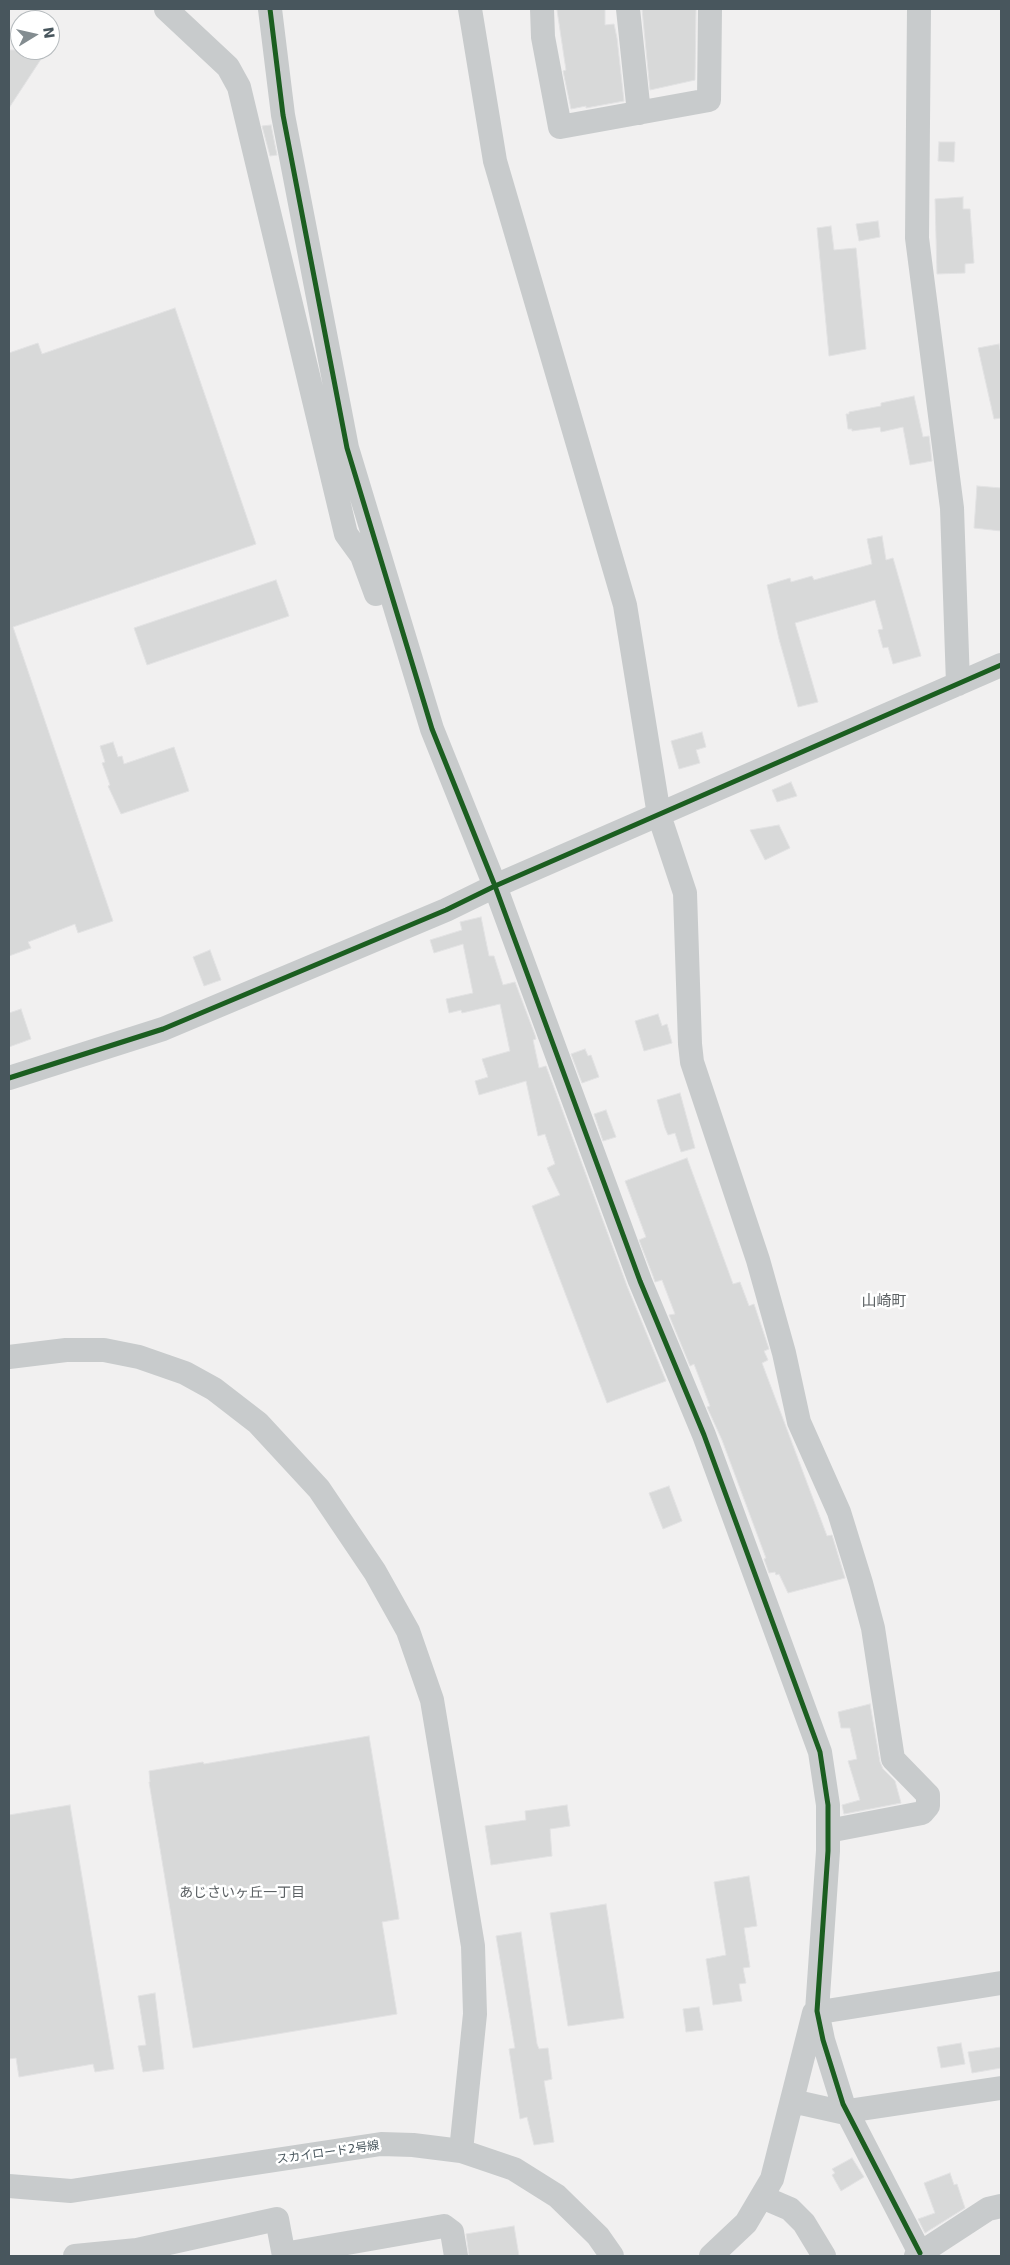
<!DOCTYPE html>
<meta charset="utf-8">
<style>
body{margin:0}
#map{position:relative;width:1010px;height:2265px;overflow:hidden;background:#f1f0f0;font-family:"DejaVu Sans",sans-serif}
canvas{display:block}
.frame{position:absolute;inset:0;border:10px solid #48565d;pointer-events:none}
.north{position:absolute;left:10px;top:10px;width:50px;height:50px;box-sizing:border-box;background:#fff;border:1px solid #b6bbbe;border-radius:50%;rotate:81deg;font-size:14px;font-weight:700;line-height:20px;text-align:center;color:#48565d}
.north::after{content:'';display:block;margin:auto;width:18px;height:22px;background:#838c90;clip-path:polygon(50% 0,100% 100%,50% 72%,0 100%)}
</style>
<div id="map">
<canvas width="1010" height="2265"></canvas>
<div class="frame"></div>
<div class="north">N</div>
</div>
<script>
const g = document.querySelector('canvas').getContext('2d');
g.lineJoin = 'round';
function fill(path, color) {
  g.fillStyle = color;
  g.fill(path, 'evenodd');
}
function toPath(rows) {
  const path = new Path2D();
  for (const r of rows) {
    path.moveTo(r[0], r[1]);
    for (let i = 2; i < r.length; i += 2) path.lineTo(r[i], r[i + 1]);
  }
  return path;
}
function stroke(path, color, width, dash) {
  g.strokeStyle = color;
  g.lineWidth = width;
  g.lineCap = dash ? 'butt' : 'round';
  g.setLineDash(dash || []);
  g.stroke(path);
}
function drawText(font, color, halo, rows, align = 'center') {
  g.font = font + ' "DejaVu Sans","Noto Sans JP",sans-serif';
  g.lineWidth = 5;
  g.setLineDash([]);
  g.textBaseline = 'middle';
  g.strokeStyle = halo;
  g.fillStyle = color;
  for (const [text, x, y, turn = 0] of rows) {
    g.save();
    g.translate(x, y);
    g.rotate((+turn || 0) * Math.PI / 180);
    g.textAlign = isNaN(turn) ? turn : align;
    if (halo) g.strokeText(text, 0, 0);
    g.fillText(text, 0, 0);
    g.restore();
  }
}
const building = toPath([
 [559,9,605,9,605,25,614,24,617,38,624,101,586,108,586,106,571,109,563,71,566,70,557,10,559,9],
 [642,9,696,9,695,80,650,90,642,9],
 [9,50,47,50,9,108,9,50],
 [271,125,277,155,270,156,262,126,271,125],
 [939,142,955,142,954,162,938,161,939,142],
 [963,197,963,209,970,209,974,263,965,264,965,273,937,274,935,199,963,197],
 [878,221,880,237,859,241,856,224,878,221],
 [831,226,834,250,856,248,866,349,829,356,817,228,831,226],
 [175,308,256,544,13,627,113,921,78,933,75,924,28,942,31,948,9,956,9,353,38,343,42,354,175,308],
 [999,344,1001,355,1001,418,994,419,978,348,999,344],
 [914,396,923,437,929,436,932,461,910,465,903,427,881,432,880,427,852,431,852,429,848,429,846,414,849,414,849,412,881,406,881,403,914,396],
 [977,486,1001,488,1001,531,974,528,977,486],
 [882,536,886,560,893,558,921,656,893,664,888,647,883,648,878,630,883,629,875,600,795,623,818,702,798,707,779,639,767,585,790,578,791,582,812,576,814,580,872,564,867,539,882,536],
 [276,580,289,616,147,665,134,628,276,580],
 [702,732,706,747,696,750,700,763,679,769,671,741,702,732],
 [113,742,118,757,122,756,124,764,174,747,189,791,121,814,108,786,110,785,102,763,105,762,100,746,113,742],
 [791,782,797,796,777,802,772,790,791,782],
 [779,825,790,848,765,860,750,830,779,825],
 [481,917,489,956,494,956,503,985,515,982,535,1035,536,1039,533,1040,539,1068,546,1066,627,1286,666,1381,607,1403,532,1206,560,1195,547,1168,555,1164,545,1134,538,1136,526,1081,479,1095,475,1081,488,1077,482,1059,510,1051,500,1004,462,1013,461,1010,449,1013,446,999,473,993,463,944,434,953,430,940,462,930,460,922,481,917],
 [210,950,221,980,204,986,193,957,210,950],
 [21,1009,31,1039,9,1047,9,1013,21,1009],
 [658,1014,662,1026,667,1024,672,1043,644,1051,635,1021,658,1014],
 [585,1049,588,1056,591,1055,599,1077,582,1083,571,1054,585,1049],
 [680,1093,695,1148,681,1152,675,1133,668,1135,665,1128,657,1100,680,1093],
 [606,1110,616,1137,603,1141,594,1114,606,1110],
 [687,1158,733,1284,740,1282,749,1306,754,1304,769,1349,764,1351,768,1360,762,1363,827,1536,832,1535,845,1578,788,1593,779,1574,776,1575,775,1572,769,1573,764,1559,766,1558,722,1440,707,1407,710,1406,694,1364,690,1366,669,1315,675,1314,662,1280,655,1282,653,1276,639,1240,646,1237,625,1181,687,1158],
 [669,1486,682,1521,663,1529,649,1493,669,1486],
 [870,1704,880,1762,883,1769,895,1781,901,1803,844,1814,842,1805,860,1800,848,1761,857,1759,850,1728,841,1728,838,1712,870,1704],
 [369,1736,398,1911,399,1919,382,1922,397,2014,193,2048,149,1782,150,1782,149,1771,203,1762,204,1764,369,1736],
 [70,1805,114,2069,95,2072,93,2064,19,2077,16,2058,9,2059,9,1815,70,1805],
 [567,1805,570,1826,550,1829,552,1856,491,1865,485,1826,526,1820,525,1811,567,1805],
 [749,1876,757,1926,744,1928,750,1967,743,1968,746,1983,739,1984,742,2001,713,2005,706,1959,726,1955,714,1882,749,1876],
 [606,1904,624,2018,568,2026,550,1913,606,1904],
 [521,1932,537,2044,539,2049,548,2048,552,2079,544,2081,554,2142,534,2145,527,2117,520,2119,509,2049,515,2048,496,1936,521,1932],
 [155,1993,164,2069,143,2072,138,2046,146,2045,138,1996,155,1993],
 [699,2007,703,2030,686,2032,683,2009,699,2007],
 [961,2043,965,2064,941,2068,937,2047,961,2043],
 [1001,2047,1001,2068,972,2073,968,2052,1001,2047],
 [852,2158,864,2177,841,2191,832,2175,835,2173,832,2169,852,2158],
 [950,2173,954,2185,957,2184,965,2208,925,2233,918,2219,935,2213,924,2183,950,2173],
 [514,2226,519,2256,469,2256,466,2234,514,2226]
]);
fill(building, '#d8d9d9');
stroke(building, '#e2e2e3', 1);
stroke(toPath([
 [166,9,228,67,239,87,346,534,362,556,376,594],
 [270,9,283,115,347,448,432,729,495,886,640,1281,704,1435,820,1752,828,1805,828,1851,817,2011,823,2040,843,2104,920,2253],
 [470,9,495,161,625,605,659,815,685,893,690,1044,692,1062,758,1260,784,1353,799,1422,839,1512,861,1583,873,1628,893,1759,928,1795,928,1806,922,1813,828,1831],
 [542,9,543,37,560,127,709,100,710,9],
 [628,9,639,113],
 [919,9,917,238,952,508,958,684],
 [9,1078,163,1029,446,910,495,886,1001,665],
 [9,1357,66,1350,104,1350,139,1357,185,1373,214,1389,258,1423,319,1489,375,1572,408,1631,432,1700,473,1946,475,2014,461,2151],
 [792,2101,841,2112,1001,2088],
 [9,2186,71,2191,381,2144,413,2145,461,2151,514,2169,557,2196,598,2236,612,2256],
 [762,2197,790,2209,804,2223,824,2256],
 [284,2254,444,2226,452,2232,456,2256],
 [75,2256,137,2250,277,2219,284,2256],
 [711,2256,746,2223,772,2179,814,2013,1001,1983],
 [916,2256,988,2209,1001,2206]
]), '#c8cbcc', 24);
stroke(toPath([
 [270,9,283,115,347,448,432,729,495,886,640,1281,704,1435,820,1752,828,1805,828,1851,817,2011,823,2040,843,2104,920,2253],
 [9,1078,163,1029,446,910,495,886,1001,665]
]), '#1b5e20', 5);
drawText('12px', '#48565d', '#fff', [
 ["スカイロード2号線",328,2153,-8]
]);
drawText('14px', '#5c6164', '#fff', [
 ["あじさいヶ丘一丁目",242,1893]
]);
drawText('15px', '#5c6164', '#fff', [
 ["山崎町",884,1302]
]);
</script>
